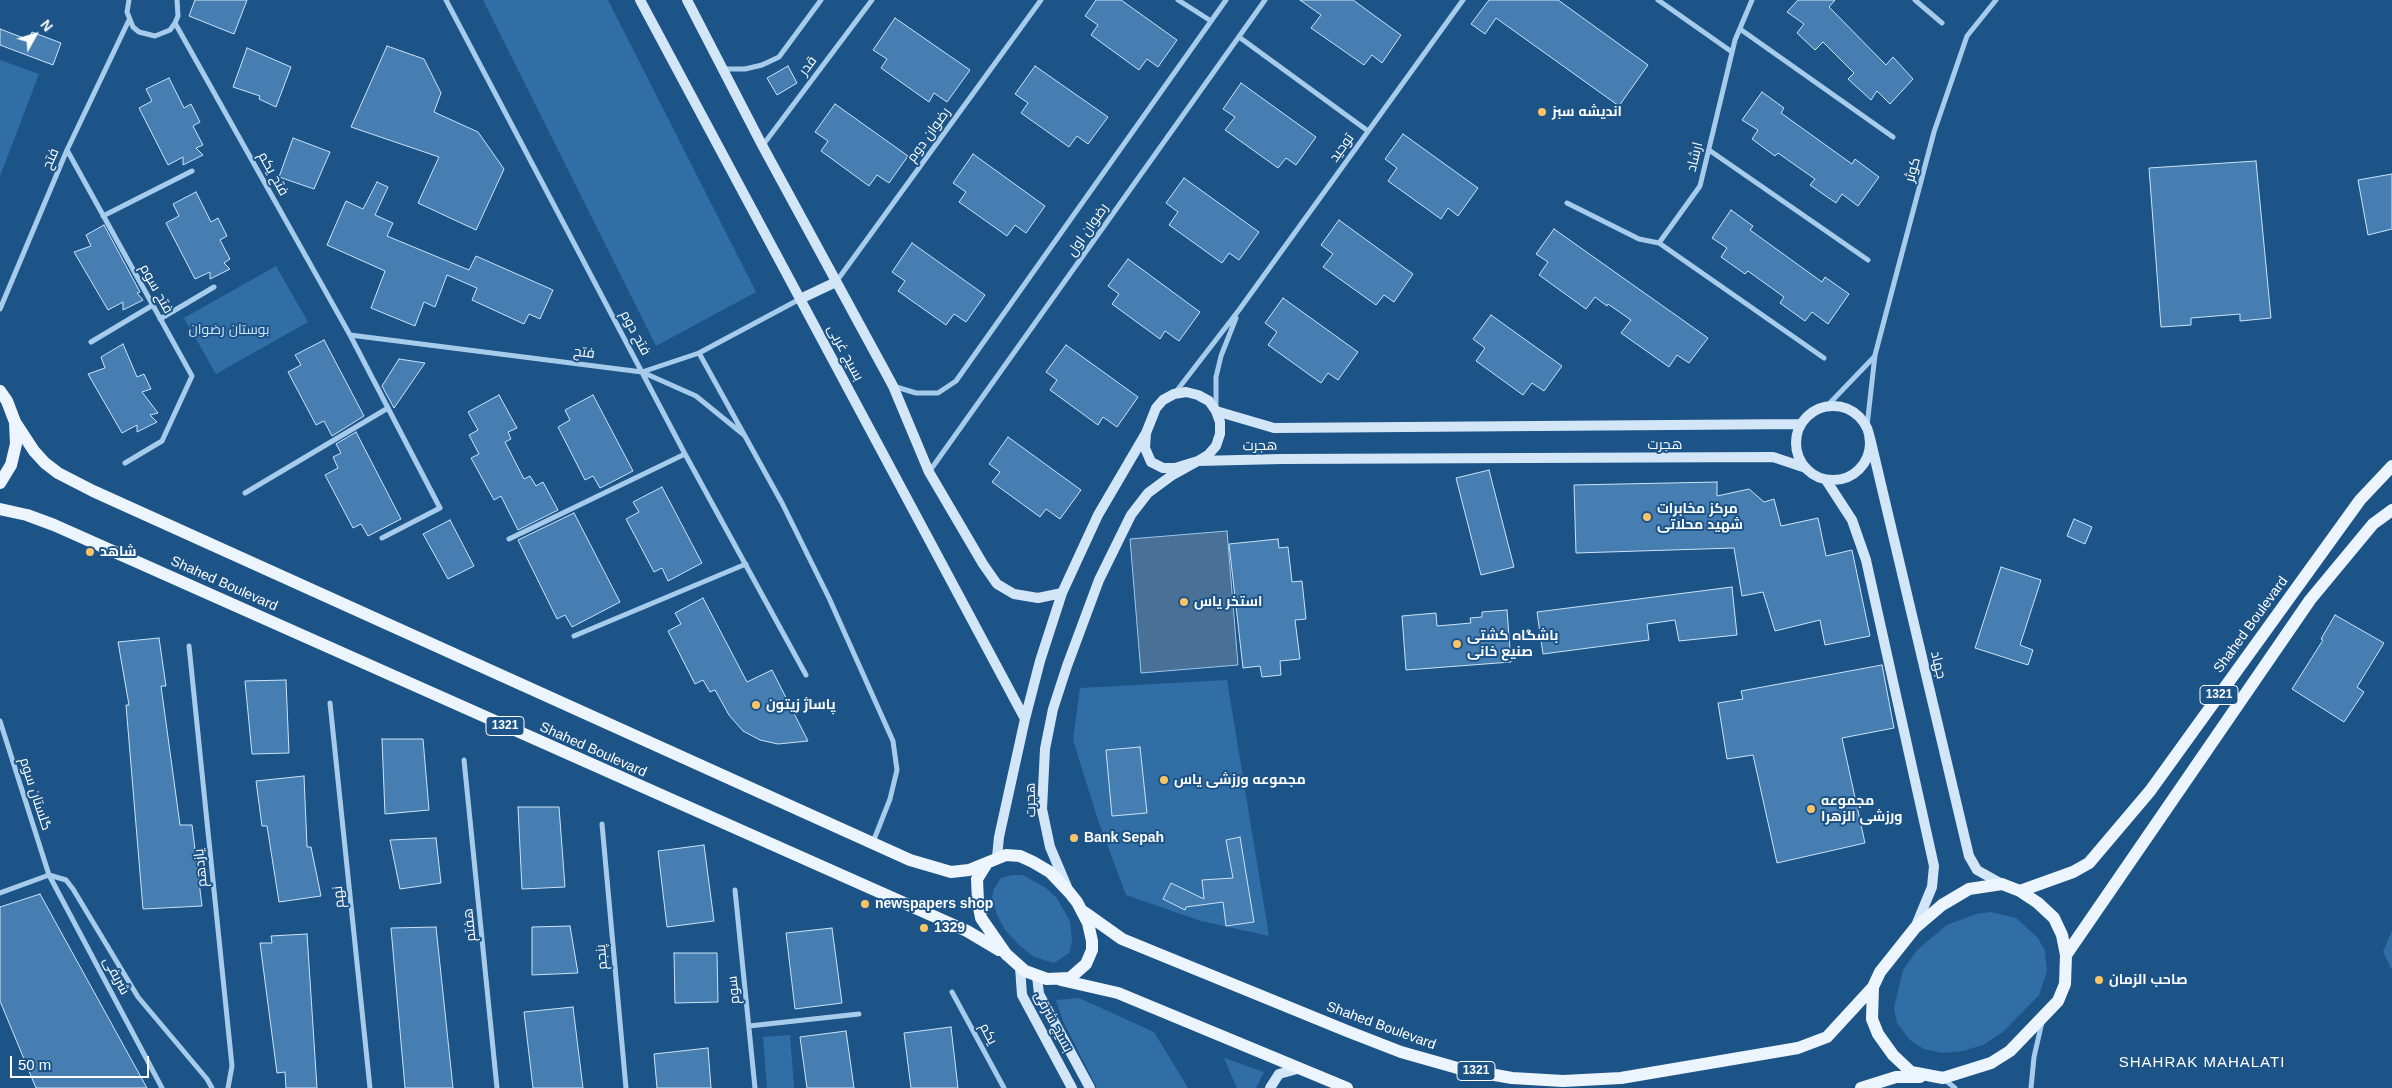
<!DOCTYPE html>
<meta charset="utf-8">
<style>
body{margin:0}
#map{position:relative;width:2392px;height:1088px;overflow:hidden;background:#1d5488;font-family:Arial,sans-serif}
canvas{display:block}
.north{position:absolute;left:10px;top:10px;width:50px;height:50px;-webkit-text-stroke:4px #1d5488;paint-order:stroke;rotate:51deg;font-size:14px;font-weight:700;line-height:20px;text-align:center;color:#fff}
.north::after{content:'';display:block;margin:auto;width:18px;height:22px;background:#fff;clip-path:polygon(50% 0,100% 100%,50% 72%,0 100%)}
.scale{position:absolute;left:10px;top:1056px;width:139px;height:22px;box-sizing:border-box;border:2px solid #fff;border-top:0;padding-left:6px;font-size:15px;line-height:18px;white-space:nowrap;color:#fff;-webkit-text-stroke:4px #1d5488;paint-order:stroke}
</style>
<div id="map">
<canvas width="2392" height="1088"></canvas>
<div class="north">N</div>
<div class="scale">50 m</div>
</div>
<script>
const g = document.querySelector('canvas').getContext('2d');
g.lineJoin = 'round';
function fill(path, color) {
  g.fillStyle = color;
  g.fill(path, 'evenodd');
}
function toPath(rows) {
  const path = new Path2D();
  for (const r of rows) {
    if (r.length === 3) {
      path.moveTo(r[0] + r[2], r[1]);
      path.arc(r[0], r[1], r[2], 0, 2 * Math.PI);
      continue;
    }
    path.moveTo(r[0], r[1]);
    for (let i = 2; i < r.length; i += 2) path.lineTo(r[i], r[i + 1]);
  }
  return path;
}
function stroke(path, color, width, dash) {
  g.strokeStyle = color;
  g.lineWidth = width;
  g.lineCap = dash ? 'butt' : 'round';
  g.setLineDash(dash || []);
  g.stroke(path);
}
function drawText(font, color, halo, rows, align = 'center') {
  g.font = font + ' Arial,Cairo,sans-serif';
  g.lineWidth = 4;
  g.setLineDash([]);
  g.textBaseline = 'middle';
  g.strokeStyle = halo;
  g.fillStyle = color;
  for (const [text, x, y, turn = 0] of rows) {
    g.save();
    g.translate(x, y);
    g.rotate((+turn || 0) * Math.PI / 180);
    g.textAlign = isNaN(turn) ? turn : align;
    if (halo) g.strokeText(text, 0, 0);
    g.fillText(text, 0, 0);
    g.restore();
  }
}
fill(toPath([
 [483,0,608,0,756,292,656,346],
 [0,60,39,74,0,176],
 [276,266,308,322,216,374,184,318],
 [1227,680,1269,936,1201,921,1126,895,1098,820,1073,740,1080,688],
 [1013,875,1023,875,1046,888,1056,897,1070,921,1072,942,1069,953,1054,963,1034,957,1019,945,1005,930,997,915,992,897,994,889,1001,878],
 [1991,912,2016,918,2038,938,2045,951,2047,972,2039,995,2003,1032,1983,1045,1963,1051,1942,1053,1924,1049,1910,1040,1897,1023,1894,1008,1903,970,1917,950,1947,925,1976,914],
 [2392,931,2392,970,2383,952],
 [1079,998,1154,1032,1188,1088,1097,1088,1063,1021,1056,1000],
 [790,1035,794,1088,767,1088,763,1037],
 [1224,1058,1264,1072,1256,1088,1237,1088]
]), '#316ea6');
const water = toPath([
 [1227,531,1238,665,1141,673,1130,539,1227,531]
]);
fill(water, '#497096');
stroke(water, '#9bc7ed', 1);
const building = toPath([
 [195,0,247,0,234,34,189,16,195,0],
 [1096,0,1121,0,1177,40,1158,67,1147,59,1139,70,1091,35,1098,25,1085,16,1096,0],
 [1300,0,1353,0,1401,35,1382,63,1372,55,1364,65,1311,28,1321,15,1300,0],
 [1489,0,1558,0,1648,65,1619,106,1496,18,1485,34,1471,24,1489,0],
 [1798,0,1835,0,1829,7,1886,65,1893,57,1913,79,1890,104,1877,91,1871,100,1848,79,1854,73,1823,42,1815,50,1797,33,1804,24,1787,12,1798,0],
 [895,18,970,70,947,102,934,93,929,102,881,68,887,59,873,50,895,18],
 [0,29,29,40,32,32,61,43,53,65,0,45,0,29],
 [387,46,424,59,441,93,434,112,478,132,504,169,476,230,418,203,439,157,351,127,387,46],
 [247,48,291,67,276,107,259,99,260,96,233,87,247,48],
 [788,66,797,83,777,95,767,78,788,66],
 [1035,66,1108,117,1088,144,1077,136,1069,147,1021,113,1028,103,1015,94,1035,66],
 [169,78,184,108,191,104,200,122,193,126,203,145,196,148,203,155,183,165,183,157,168,165,139,108,152,101,146,89,169,78],
 [1241,83,1316,137,1296,165,1286,158,1278,168,1225,130,1235,117,1223,109,1241,83],
 [1762,92,1784,108,1781,113,1852,164,1855,159,1879,177,1858,206,1842,194,1836,203,1810,185,1815,179,1778,153,1775,156,1752,139,1758,130,1742,120,1762,92],
 [835,104,908,156,889,183,877,175,869,186,821,151,828,141,815,132,835,104],
 [1403,134,1478,188,1458,216,1448,208,1441,219,1388,181,1397,168,1385,159,1403,134],
 [293,138,330,152,314,189,279,177,293,138],
 [973,154,1045,206,1026,233,1015,225,1007,236,959,202,966,192,953,183,973,154],
 [2256,161,2271,318,2240,321,2240,314,2191,318,2191,325,2161,327,2149,168,2256,161],
 [2392,174,2392,229,2368,235,2358,180,2392,174],
 [1184,178,1259,232,1239,260,1229,253,1222,263,1169,225,1178,212,1166,203,1184,178],
 [377,182,388,187,375,215,393,223,387,236,469,270,476,256,553,290,540,319,529,314,524,324,472,300,477,288,447,275,435,307,424,302,415,326,371,308,385,271,327,245,346,201,363,209,377,182],
 [196,192,211,222,218,218,227,236,220,240,230,259,224,263,230,269,210,279,210,272,195,279,166,223,179,216,173,204,196,192],
 [1731,210,1753,226,1750,230,1822,282,1825,277,1849,294,1828,324,1812,312,1805,321,1780,303,1784,297,1748,271,1745,274,1721,257,1727,248,1712,238,1731,210],
 [1339,220,1413,274,1394,302,1384,295,1376,305,1323,267,1333,254,1321,245,1339,220],
 [104,225,140,292,137,293,143,300,123,310,123,302,108,310,74,252,91,246,86,235,104,225],
 [1554,229,1708,338,1689,363,1677,355,1669,367,1621,333,1631,320,1608,304,1607,306,1595,297,1586,309,1539,275,1548,262,1536,254,1554,229],
 [912,243,985,295,966,322,954,314,946,325,898,291,905,281,892,272,912,243],
 [1128,259,1200,312,1179,341,1165,331,1160,339,1112,304,1119,294,1108,286,1128,259],
 [1283,298,1358,352,1338,380,1328,373,1321,383,1268,345,1277,332,1265,323,1283,298],
 [1491,315,1562,366,1544,391,1532,383,1523,395,1476,361,1485,348,1473,339,1491,315],
 [324,340,364,416,332,436,324,421,316,425,288,372,301,365,295,355,324,340],
 [123,344,137,377,144,374,151,389,142,392,158,413,150,415,157,422,137,432,137,425,122,433,88,374,105,368,101,357,123,344],
 [1066,345,1138,397,1117,427,1103,417,1098,425,1050,390,1057,380,1046,372,1066,345],
 [399,359,425,363,394,408,382,386,399,359],
 [499,395,517,428,508,432,511,439,505,442,524,479,530,476,536,486,543,482,558,510,518,530,501,496,494,500,471,458,479,454,469,435,478,430,468,412,499,395],
 [593,395,633,471,600,488,593,476,585,480,558,427,570,420,565,410,593,395],
 [356,432,401,519,368,536,361,524,353,528,325,475,338,468,333,457,341,453,336,444,356,432],
 [1008,437,1081,490,1060,519,1046,509,1040,517,992,482,1000,472,989,464,1008,437],
 [1489,470,1514,567,1481,575,1456,478,1489,470],
 [1717,482,1717,496,1749,489,1764,502,1774,499,1781,526,1818,518,1826,556,1852,550,1870,636,1825,645,1820,620,1775,631,1763,592,1742,596,1734,548,1576,553,1574,485,1717,482],
 [662,487,702,563,668,581,662,568,654,572,626,519,639,512,633,502,662,487],
 [574,513,620,602,572,627,565,615,557,619,518,540,574,513],
 [2074,519,2092,527,2085,544,2067,536,2074,519],
 [450,520,474,566,448,579,423,534,450,520],
 [1278,539,1279,548,1288,547,1292,582,1302,581,1306,619,1295,620,1300,659,1280,661,1281,675,1262,677,1260,666,1243,668,1229,544,1278,539],
 [2001,567,2041,580,2020,645,2033,650,2028,665,1975,648,2001,567],
 [1732,587,1737,635,1679,641,1675,620,1647,624,1649,640,1543,654,1537,612,1732,587],
 [703,598,747,682,772,670,808,741,778,744,760,740,743,731,729,715,715,690,710,692,703,680,695,684,668,631,681,624,675,613,703,598],
 [1507,610,1511,662,1406,670,1402,616,1436,613,1437,626,1471,623,1470,618,1482,617,1482,612,1507,610],
 [2335,615,2384,643,2357,687,2364,692,2344,722,2292,689,2323,640,2321,639,2335,615],
 [159,638,166,686,161,686,180,825,192,825,202,906,143,909,126,705,129,705,118,642,159,638],
 [1882,665,1894,728,1842,738,1865,843,1777,863,1753,755,1727,759,1718,703,1743,699,1741,691,1882,665],
 [286,680,289,753,252,754,245,681,286,680],
 [382,739,423,739,429,810,385,814,382,739],
 [1140,747,1147,813,1112,816,1106,750,1140,747],
 [304,776,307,847,311,847,321,896,279,902,267,826,262,826,256,781,304,776],
 [518,807,559,807,565,887,522,889,518,807],
 [1240,837,1254,922,1226,926,1223,902,1186,907,1185,910,1163,899,1171,883,1204,899,1202,880,1233,878,1226,840,1240,837],
 [436,838,441,883,400,889,390,840,436,838],
 [704,845,714,921,667,927,658,851,704,845],
 [40,894,147,1088,36,1088,0,1001,0,907,40,894],
 [570,926,578,973,532,975,532,927,570,926],
 [436,927,453,1088,405,1088,391,928,436,927],
 [832,928,842,1003,795,1009,786,933,832,928],
 [307,934,317,1088,286,1088,285,1072,277,1073,260,943,272,943,271,936,307,934],
 [674,953,717,953,718,1002,675,1003,674,953],
 [573,1007,583,1088,533,1088,524,1012,573,1007],
 [951,1027,958,1088,911,1088,904,1033,951,1027],
 [846,1031,854,1088,807,1088,800,1037,846,1031],
 [708,1048,711,1088,657,1088,654,1054,708,1048]
]);
fill(building, '#467eb1');
stroke(building, '#cce3f8', 1);
stroke(toPath([
 [129,0,127,12,133,27,139,32,155,36,170,30,175,23,178,16,177,0],
 [446,0,685,454,806,675],
 [1178,0,1211,21],
 [1658,0,1732,52],
 [1915,0,1942,23],
 [175,23,350,335,440,508,382,538],
 [1740,29,1893,137],
 [1239,37,1368,131],
 [724,69,745,69,762,65,779,57,821,0],
 [763,145,872,0],
 [67,150,192,376,162,441,125,463],
 [1709,150,1868,260],
 [1567,203,1639,239,1659,243,1824,358],
 [103,216,192,171],
 [1659,243,1700,186,1735,40,1752,0],
 [836,282,1041,0],
 [0,309,67,150,129,20],
 [160,319,214,287],
 [350,335,642,372,699,353,800,299],
 [91,342,153,305],
 [699,353,782,503,829,598,893,741,897,770,890,799,873,842],
 [642,372,696,396,744,435],
 [893,386,916,393,938,393,956,381,1226,0],
 [1175,393,1239,310,1463,0],
 [1827,406,1875,356],
 [1216,409,1216,377,1221,356,1236,318],
 [1867,426,1875,355,1934,132,1967,36,1996,0],
 [929,472,1265,0],
 [245,493,388,408],
 [509,539,685,454],
 [574,636,746,564],
 [189,646,232,1066,228,1088],
 [330,703,370,1088],
 [0,721,49,875,162,1088],
 [464,760,497,1088],
 [602,824,626,1088],
 [49,875,66,880,73,889,138,997,207,1079,212,1088],
 [735,890,755,1088],
 [0,893,49,875],
 [952,992,1004,1088],
 [749,1026,859,1014],
 [1945,1080,1955,1088],
 [2031,1088,2034,1057,2042,1022]
]), '#a7cbeb', 5);
stroke(toPath([
 [640,0,1025,719],
 [687,0,762,145,893,386,929,472,983,564,997,584,1014,594,1038,598,1062,593],
 [800,299,836,282],
 [1186,392,1198,395,1209,401,1216,411,1220,422,1220,434,1216,446,1208,455,1198,461,1175,468,1163,468,1151,462,1145,448,1146,433,1156,408,1163,400,1174,394,1186,392],
 [1833,443,37],
 [1216,411,1274,428,1801,424],
 [1870,438,1969,856,1977,870,2002,884],
 [1826,480,1852,520,1866,560,1934,866,1932,887,1915,928],
 [997,857,999,837,1025,719,1040,661,1062,593,1098,515,1146,433],
 [1067,887,1050,847,1042,809,1045,749,1053,709,1067,666,1099,580,1131,515,1148,493,1171,476,1198,461,1281,459,1773,457,1806,468],
 [1020,967,1022,995,1072,1088],
 [1037,976,1039,994,1090,1088],
 [1270,1088,1279,1074,1297,1069]
]), '#d3e6f8', 10);
stroke(toPath([
 [0,391,7,401,15,422,16,444,11,465,0,483],
 [15,422,34,451,45,463,58,473,93,491,910,860,951,872,969,870,1006,855,1020,856,1033,862,1050,872,1069,892,1077,902,1088,923,1092,941,1092,950,1086,964,1070,978,1047,979,1025,971,1006,954,981,918,978,902,977,879,987,863],
 [0,509,27,515,54,525,967,931,999,950],
 [2002,884,2020,891,2038,903,2054,918,2062,935,2066,955,2065,984,2058,1001,2010,1051,1991,1063,1943,1078,1911,1072,1893,1055,1878,1034,1872,1019,1873,987,1880,972,1915,928,1942,905,1969,889,2002,884],
 [2020,891,2073,872,2089,863,2150,791,2360,500,2392,466],
 [1084,912,1122,939,1347,1031,1401,1052,1461,1069,1512,1078,1563,1081,1621,1078,1798,1048,1827,1037,1873,987],
 [2066,955,2310,600,2373,524,2392,510],
 [1061,980,1118,993,1347,1088],
 [1861,1088,1896,1077,1920,1077]
]), '#ecf5fe', 12);
for (const [x, y, r, color] of [
 [1542,112,5,"#fbc566"],
 [1647,517,5,"#fbc566"],
 [90,552,5,"#fbc566"],
 [1184,602,5,"#fbc566"],
 [1457,644,5,"#fbc566"],
 [756,705,5,"#fbc566"],
 [1164,780,5,"#fbc566"],
 [1811,809,5,"#fbc566"],
 [1074,838,5,"#fbc566"],
 [865,904,5,"#fbc566"],
 [924,928,5,"#fbc566"],
 [2099,980,5,"#fbc566"]
]) {
  const dot = new Path2D();
  dot.arc(x, y, r, 0, 2 * Math.PI);
  g.fillStyle = color;
  g.fill(dot);
  stroke(dot, '#1d5488', 2);
}
for (const [x, y, w] of [
 [2219,695,38],
 [505,726,38],
 [1476,1071,38]
]) {
  const box = new Path2D();
  box.roundRect(x - w / 2, y - 9.5, w, 19, 4);
  g.fillStyle = '#1d5488';
  g.fill(box);
  stroke(box, '#fff', 1);
}
drawText('bold 12px', '#fff', null, [
 ["1321",2219,695],
 ["1321",505,726],
 ["1321",1476,1071]
]);
drawText('14px', '#fff', '#1d5488', [
 ["قدر",808,66,-53],
 ["رضوان دوم",929,135,-54],
 ["توحید",1342,148,-54],
 ["ارشاد",1695,157,-76],
 ["فتح",51,159,-67],
 ["کوثر",1913,170,-75],
 ["فتح یکم",273,174,61],
 ["رضوان اول",1088,230,-55],
 ["فتح سوم",156,289,61],
 ["فتح دوم",635,333,62],
 ["فتح",584,353,7],
 ["بسیج غربی",845,353,62],
 ["هجرت",1665,445],
 ["هجرت",1260,446,-1],
 ["Shahed Boulevard",224,584,24],
 ["Shahed Boulevard",2251,625,-54],
 ["جهاد",1938,665,77],
 ["Shahed Boulevard",593,750,24],
 ["گلستان سوم",35,794,72],
 ["هجرت",1031,800,-91],
 ["یازدهم",201,868,-96],
 ["نهم",339,897,-96],
 ["هفتم",470,925,-96],
 ["پنجم",602,957,-95],
 ["شریفی",116,976,62],
 ["سوم",734,990,-96],
 ["بسیج شرقی",1053,1022,62],
 ["Shahed Boulevard",1381,1026,20],
 ["یکم",988,1034,62]
]);
drawText('bold 14px', '#fff', '#1d5488', [
 ["اندیشه سبز",1552,112],
 ["مرکز مخابرات",1657,509],
 ["شهید محلاتی",1657,525],
 ["شاهد",100,552],
 ["استخر یاس",1194,602],
 ["باشگاه کشتی",1467,636],
 ["صنیع خانی",1467,652],
 ["پاساژ زیتون",766,705],
 ["مجموعه ورزشی یاس",1174,780],
 ["مجموعه",1821,801],
 ["ورزشی الزهرا",1821,817],
 ["Bank Sepah",1084,838],
 ["newspapers shop",875,904],
 ["1329",934,928],
 ["صاحب الزمان",2109,980]
], 'left');
drawText('14px', '#cce3f8', '#1d5488', [
 ["بوستان رضوان",229,330]
]);
g.letterSpacing = '1px';
drawText('15px', '#fff', '#1d5488', [
 ["SHAHRAK MAHALATI",2202,1063]
]);
g.letterSpacing = '0px';
</script>
